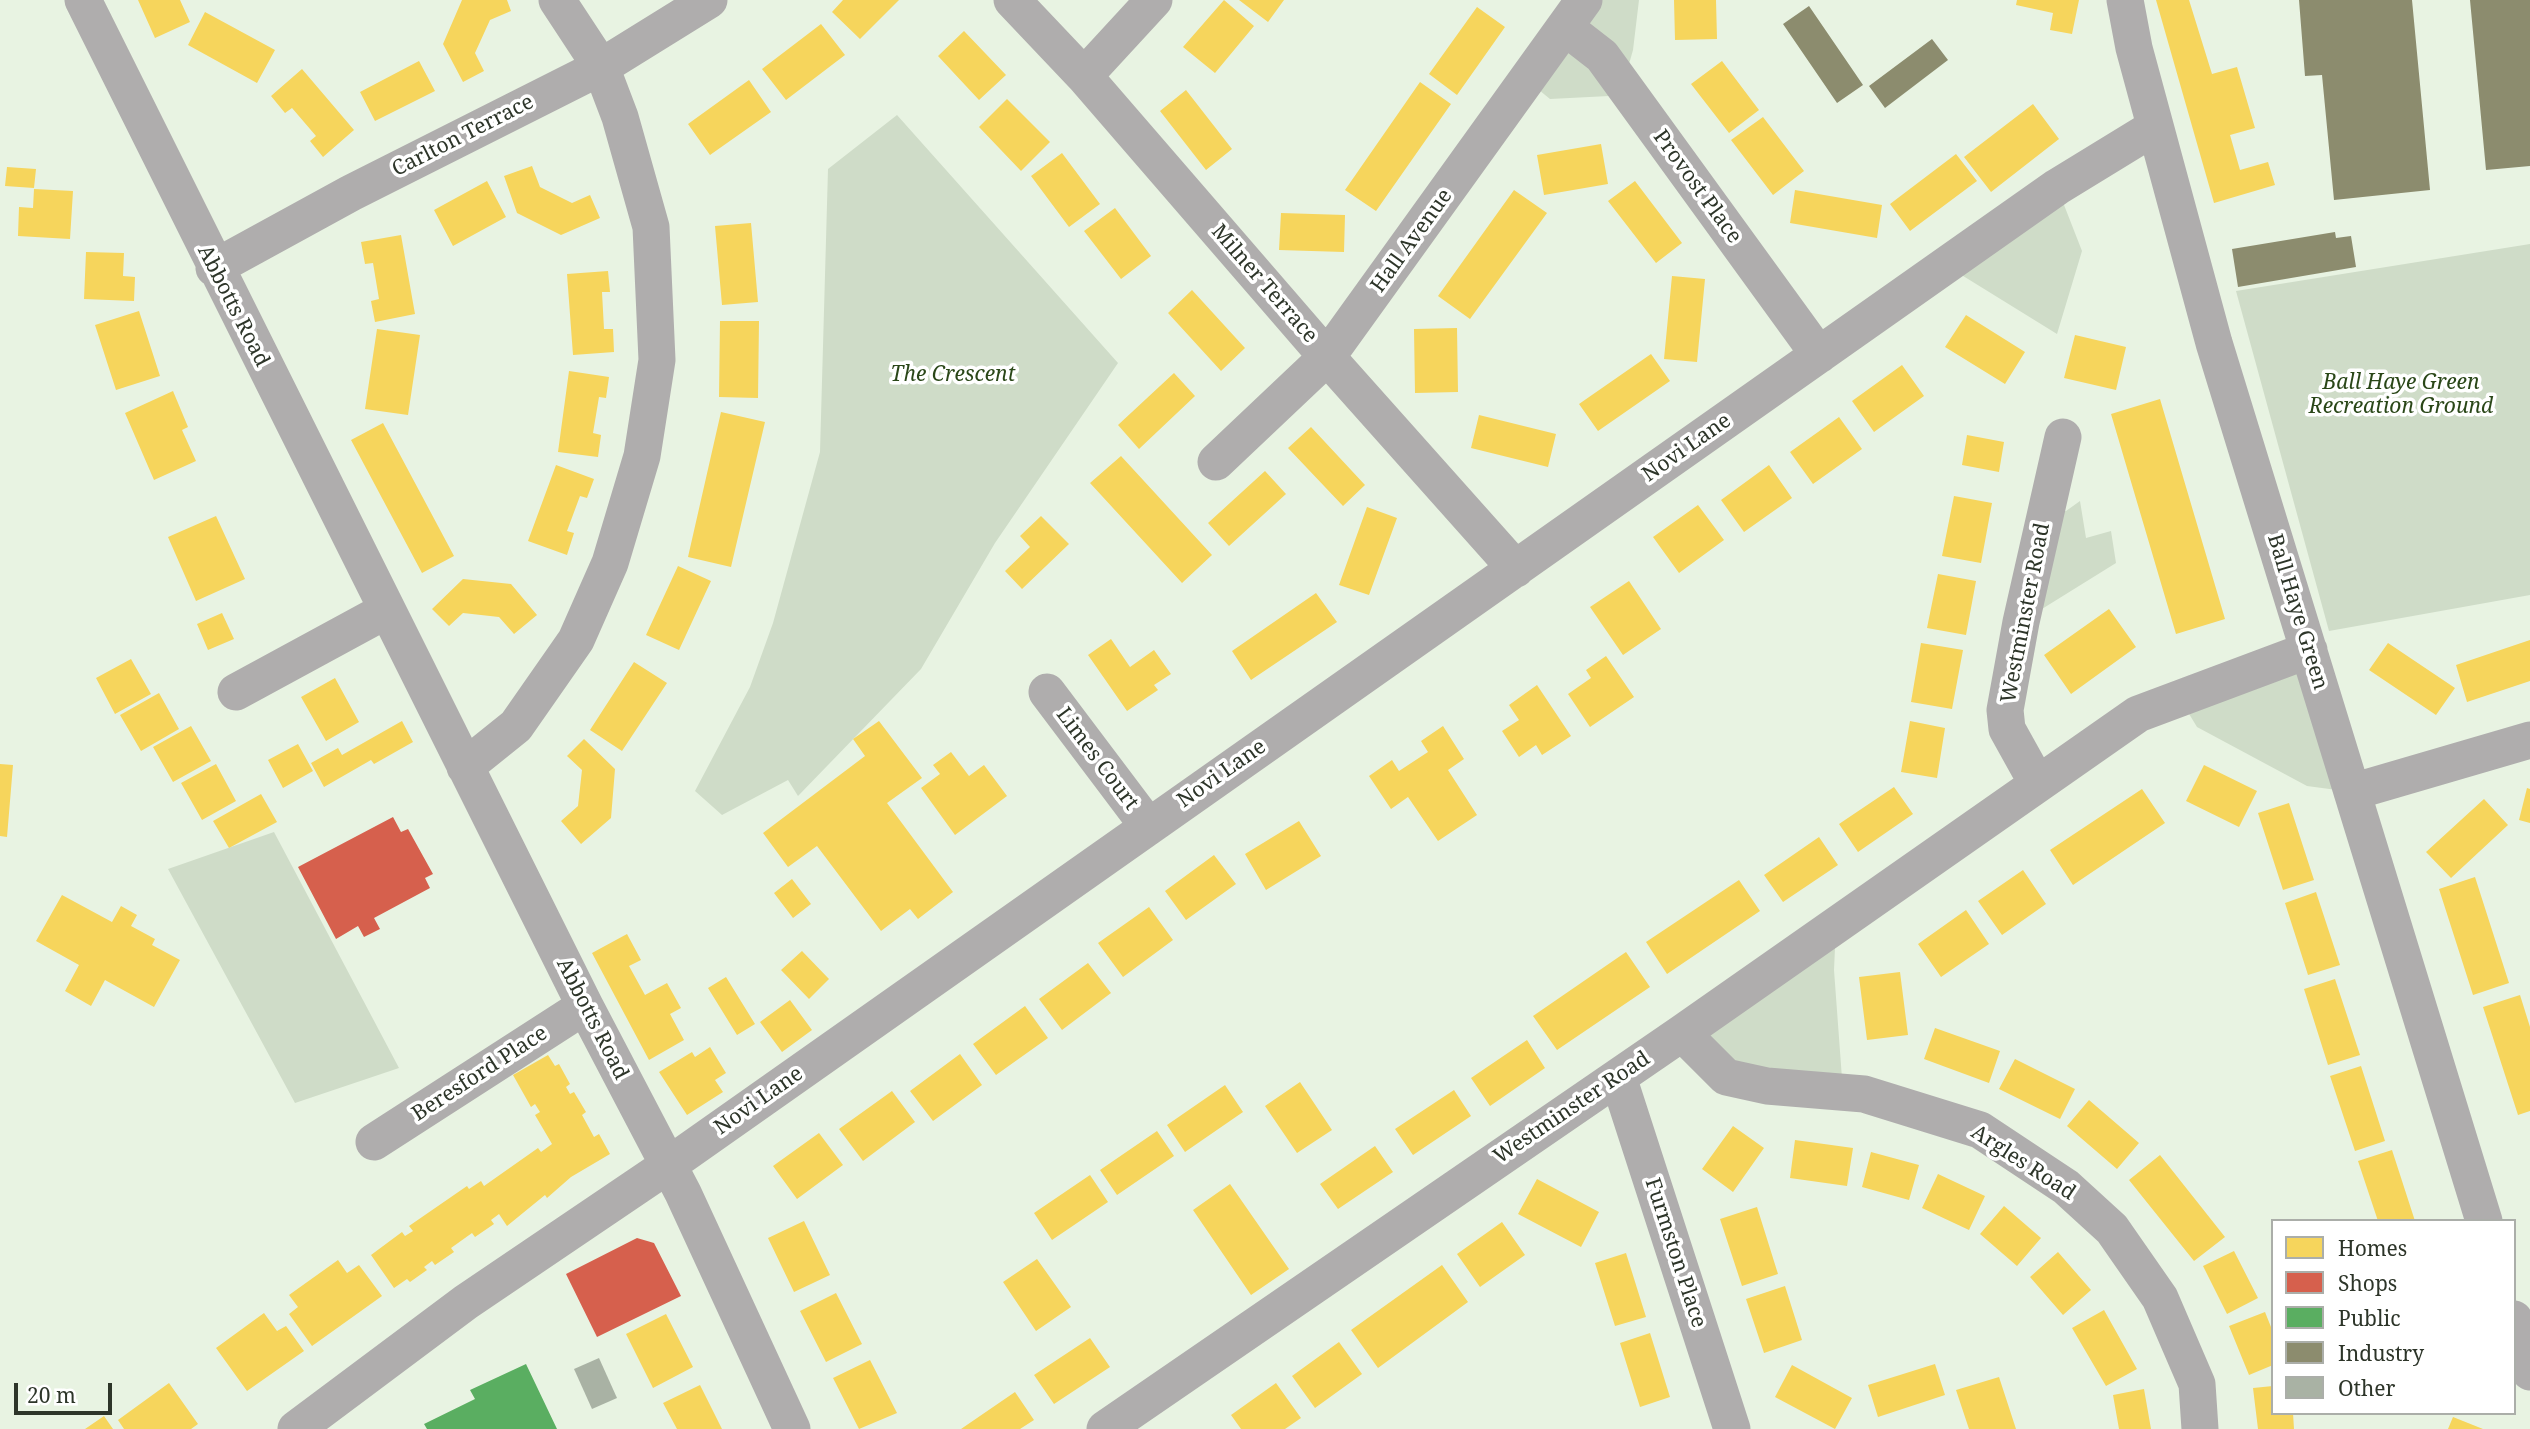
<!DOCTYPE html>
<style>
body{margin:0}
#map{position:relative;width:2530px;height:1429px;overflow:hidden;background:#e8f3e2;font-family:"Noto Serif",serif}
canvas{display:block}
.legend{position:absolute;left:2271px;top:1219px;width:245px;height:196px;box-sizing:border-box;background:#fff;border:2px solid #abaea9;margin:0;padding:9px 12px;list-style:none;font-size:21px;color:#2d3529}
.legend li{display:flex;align-items:center;gap:14px;height:35px}
.legend b{width:35px;border:2px solid #abaea9}
.scale{position:absolute;left:14px;top:1383px;width:98px;height:32px;box-sizing:border-box;border:4px solid #2d3529;border-top:0;padding-left:9px;font-size:21px;line-height:24px;white-space:nowrap;color:#2d3529;-webkit-text-stroke:5px #fff;paint-order:stroke}
</style>
<div id="map">
<canvas width="2530" height="1429"></canvas>
<ul class="legend">
<li><b style="height:19px;background:#f6d55c"></b>Homes</li>
<li><b style="height:19px;background:#d6604d"></b>Shops</li>
<li><b style="height:19px;background:#5aae61"></b>Public</li>
<li><b style="height:19px;background:#8c8c6e"></b>Industry</li>
<li><b style="height:19px;background:#a9b2a4"></b>Other</li>
</ul>
<div class="scale">20 m</div>
</div>
<script>
const g = document.querySelector('canvas').getContext('2d');
g.lineJoin = 'round';
function fill(path, color) {
  g.fillStyle = color;
  g.fill(path, 'evenodd');
}
function toPath(rows) {
  const path = new Path2D();
  for (const r of rows) {
    path.moveTo(r[0], r[1]);
    for (let i = 2; i < r.length; i += 2) path.lineTo(r[i], r[i + 1]);
  }
  return path;
}
function stroke(path, color, width, dash) {
  g.strokeStyle = color;
  g.lineWidth = width;
  g.lineCap = dash ? 'butt' : 'round';
  g.setLineDash(dash || []);
  g.stroke(path);
}
function drawText(font, color, halo, rows, align = 'center') {
  g.font = font + ' "Noto Serif",serif';
  g.lineWidth = 7;
  g.setLineDash([]);
  g.textBaseline = 'middle';
  g.strokeStyle = halo;
  g.fillStyle = color;
  for (const [text, x, y, turn = 0] of rows) {
    g.save();
    g.translate(x, y);
    g.rotate((+turn || 0) * Math.PI / 180);
    g.textAlign = isNaN(turn) ? turn : align;
    if (halo) g.strokeText(text, 0, 0);
    g.fillText(text, 0, 0);
    g.restore();
  }
}
fill(toPath([
 [1584,0,1639,0,1633,50,1623,85,1609,96,1550,99,1528,81],
 [897,115,1118,363,995,543,921,669,798,796,788,780,722,815,695,791,750,687,773,623,820,452,828,169],
 [2057,187,2082,251,2057,334,1947,266],
 [2530,244,2530,595,2329,631,2236,291],
 [2080,501,2086,538,2111,531,2116,563,2021,622,2047,508,2066,511],
 [2309,650,2352,792,2307,786,2197,727,2180,699],
 [274,832,399,1068,295,1103,168,869],
 [1836,926,1834,970,1843,1092,1767,1086,1682,1033]
]), '#cfdcc8');
fill(toPath([
 [138,0,180,0,190,22,155,38],
 [462,0,507,0,511,11,490,20,475,53,484,71,463,82,443,44],
 [843,0,899,0,860,39,832,12],
 [1224,0,1254,26,1215,73,1183,47],
 [1239,0,1284,0,1268,22],
 [1674,0,1716,0,1717,39,1675,40],
 [2017,0,2079,0,2072,34,2050,30,2053,13,2016,5],
 [2156,0,2189,0,2212,74,2237,67,2255,128,2230,135,2240,170,2268,162,2275,185,2214,203],
 [1477,7,1505,27,1457,95,1429,74],
 [205,12,275,50,257,83,188,45],
 [821,24,845,55,786,100,762,69],
 [964,31,1006,75,979,100,938,56],
 [419,61,435,91,375,121,360,92],
 [1722,61,1759,110,1729,133,1691,84],
 [302,69,354,130,323,157,310,141,316,136,292,108,285,113,271,96],
 [749,80,771,112,710,155,688,124],
 [1420,82,1451,104,1376,211,1345,190],
 [1186,90,1232,149,1206,170,1160,111],
 [1007,99,1050,142,1021,171,979,127],
 [2033,104,2059,139,1991,192,1964,157],
 [1763,117,1804,171,1773,195,1731,140],
 [1601,144,1608,184,1544,195,1537,155],
 [1062,153,1100,204,1069,227,1031,176],
 [1956,154,1977,181,1910,231,1890,204],
 [532,166,540,187,572,203,590,195,600,218,561,235,517,213,504,176],
 [7,167,36,169,34,188,5,186],
 [487,181,506,217,453,246,434,210],
 [1635,181,1682,243,1656,263,1608,201],
 [34,189,73,191,70,239,18,236,19,207,33,208],
 [1514,190,1547,213,1470,319,1438,296],
 [1795,190,1882,205,1877,238,1790,223],
 [1115,208,1151,256,1121,279,1084,231],
 [1281,213,1345,215,1344,252,1279,250],
 [751,223,758,302,722,305,715,226],
 [401,235,415,314,375,322,371,301,379,299,373,263,365,264,361,242],
 [86,252,124,253,123,276,135,277,134,301,84,299],
 [608,271,610,292,602,292,604,329,613,329,614,352,573,355,567,274],
 [1672,276,1705,279,1697,362,1664,359],
 [1192,290,1245,348,1221,371,1168,313],
 [139,311,160,376,116,390,95,325],
 [1966,315,2025,352,2005,384,1945,347],
 [720,321,759,321,758,398,719,397],
 [1457,328,1458,392,1415,393,1414,329],
 [377,329,420,335,408,415,365,409],
 [2075,335,2126,347,2116,390,2064,378],
 [1651,354,1670,381,1598,431,1579,404],
 [1902,365,1924,396,1874,432,1852,401],
 [569,371,609,377,606,398,599,397,593,433,601,435,598,457,558,452],
 [1174,373,1195,396,1139,449,1118,425],
 [173,391,188,427,182,430,196,461,154,480,125,413],
 [2160,399,2225,619,2176,634,2111,414],
 [721,412,765,422,731,567,688,557],
 [1479,415,1556,434,1548,467,1471,448],
 [1839,417,1862,449,1813,484,1790,452],
 [383,423,454,556,422,573,351,440],
 [1311,427,1365,485,1343,506,1288,448],
 [1967,435,2004,442,1999,472,1962,465],
 [1121,456,1212,555,1182,583,1090,483],
 [556,465,594,479,587,498,580,496,567,531,574,533,567,555,528,541],
 [1769,465,1792,498,1744,532,1721,500],
 [1265,471,1286,494,1229,546,1208,523],
 [1954,496,1992,503,1981,563,1942,556],
 [1698,505,1724,540,1679,573,1653,537],
 [1367,507,1397,518,1369,595,1339,585],
 [216,516,245,579,196,601,168,537],
 [1041,516,1069,544,1022,589,1005,571,1030,547,1020,536],
 [678,566,711,581,679,650,646,635],
 [1938,574,1976,581,1966,635,1927,628],
 [463,579,511,584,537,615,514,634,499,617,463,613,449,626,432,609],
 [1629,581,1661,629,1623,655,1590,607],
 [1316,593,1337,622,1251,680,1232,651],
 [2109,609,2136,647,2071,694,2044,655],
 [222,613,234,639,208,650,197,624],
 [1111,639,1130,667,1154,650,1171,674,1154,685,1158,690,1127,711,1088,655],
 [2530,640,2530,681,2467,702,2456,665],
 [1921,643,1963,650,1952,709,1911,702],
 [2388,643,2455,688,2436,715,2369,670],
 [1606,656,1634,697,1590,727,1568,694,1591,678,1586,670],
 [131,659,151,694,115,714,96,678],
 [634,662,667,683,622,751,590,730],
 [335,678,359,722,326,741,301,697],
 [1537,685,1571,736,1542,755,1536,745,1519,757,1502,731,1519,720,1509,705],
 [159,693,179,729,141,751,120,715],
 [402,721,413,742,374,764,371,760,324,787,311,763,338,748,342,755],
 [879,721,922,778,887,803,953,892,918,919,910,909,881,931,817,846,788,867,763,833,865,756,853,739],
 [1910,721,1945,728,1937,778,1901,772],
 [191,726,211,761,173,782,153,747],
 [1443,726,1464,759,1448,770,1477,815,1438,841,1408,797,1391,809,1369,776,1392,760,1399,771,1428,752,1421,741],
 [584,739,615,769,611,818,581,844,561,821,578,806,582,770,567,756],
 [298,744,313,771,283,788,268,760],
 [951,752,969,776,984,765,1007,796,955,835,921,788,940,774,933,765],
 [0,764,13,765,7,837,0,836],
 [216,764,236,801,202,820,181,783],
 [2204,765,2257,791,2239,827,2186,801],
 [1894,787,1913,814,1858,852,1839,824],
 [2527,788,2530,789,2530,823,2519,820],
 [2142,789,2165,823,2073,885,2050,850],
 [261,794,277,822,229,848,213,821],
 [2484,799,2508,825,2451,878,2426,852],
 [2289,803,2314,880,2283,890,2258,813],
 [1299,821,1321,856,1266,890,1245,854],
 [1819,837,1838,865,1783,902,1764,875],
 [1214,855,1236,884,1186,920,1165,891],
 [2023,870,2046,904,2002,935,1978,901],
 [2475,877,2509,983,2473,995,2439,889],
 [792,879,811,904,793,918,774,893],
 [1739,880,1760,911,1667,974,1646,942],
 [2316,892,2340,965,2308,975,2285,903],
 [62,895,112,922,121,906,137,915,131,926,155,939,152,945,180,960,154,1007,105,980,91,1006,65,991,79,965,36,941],
 [1149,907,1173,940,1123,977,1098,943],
 [1966,910,1989,944,1941,977,1918,944],
 [627,934,641,960,629,966,645,995,667,983,681,1008,670,1014,684,1040,649,1060,592,953],
 [802,951,829,979,809,999,781,970],
 [1626,952,1650,987,1557,1050,1533,1016],
 [1088,963,1111,993,1062,1030,1039,999],
 [1900,972,1908,1035,1867,1040,1859,977],
 [726,977,755,1024,737,1035,708,988],
 [2335,979,2360,1055,2328,1065,2304,989],
 [2520,995,2530,1027,2530,1111,2518,1115,2483,1007],
 [790,1000,812,1030,782,1052,760,1022],
 [1025,1006,1048,1038,996,1075,973,1044],
 [1935,1028,2000,1051,1989,1083,1924,1059],
 [1527,1040,1545,1068,1490,1106,1471,1078],
 [710,1047,726,1073,715,1080,723,1092,687,1115,659,1072,692,1052,695,1057],
 [960,1054,982,1085,933,1121,910,1091],
 [548,1055,555,1066,559,1064,570,1084,566,1087,570,1094,574,1092,586,1112,582,1115,594,1137,599,1134,610,1154,571,1177,547,1198,545,1195,507,1226,499,1214,491,1220,494,1224,475,1237,472,1233,451,1248,454,1252,435,1265,432,1261,424,1267,427,1270,410,1282,407,1279,394,1288,371,1255,402,1232,405,1236,413,1231,409,1226,467,1186,469,1189,481,1181,484,1186,538,1148,541,1152,552,1144,535,1115,540,1112,535,1104,531,1107,513,1075],
 [2015,1059,2075,1089,2060,1119,1999,1089],
 [2361,1066,2385,1141,2355,1151,2330,1076],
 [1300,1082,1332,1130,1297,1153,1265,1106],
 [1225,1085,1243,1112,1185,1152,1167,1125],
 [1454,1090,1471,1116,1413,1155,1395,1129],
 [892,1091,915,1122,863,1161,839,1129],
 [2089,1100,2139,1143,2117,1169,2067,1126],
 [1733,1126,1764,1148,1733,1192,1702,1169],
 [1157,1131,1174,1156,1117,1195,1100,1170],
 [819,1133,843,1165,797,1199,773,1166],
 [1795,1140,1853,1148,1847,1186,1790,1178],
 [1375,1146,1393,1172,1338,1209,1320,1184],
 [2392,1150,2415,1221,2378,1221,2358,1161],
 [1871,1152,1919,1165,1909,1200,1862,1187],
 [2160,1155,2225,1237,2194,1261,2129,1180],
 [1938,1174,1985,1196,1969,1230,1922,1208],
 [1090,1175,1108,1202,1052,1240,1034,1213],
 [1537,1179,1599,1212,1581,1247,1518,1214],
 [1230,1184,1289,1269,1251,1295,1193,1210],
 [2004,1206,2041,1238,2017,1266,1980,1234],
 [1757,1207,1778,1274,1742,1286,1720,1219],
 [804,1221,830,1275,794,1292,768,1238],
 [1502,1222,1525,1255,1480,1287,1457,1254],
 [2234,1251,2258,1298,2227,1314,2203,1266],
 [2058,1252,2091,1290,2063,1315,2030,1277],
 [1626,1253,1646,1317,1615,1326,1595,1263],
 [1037,1259,1071,1307,1036,1331,1003,1282],
 [338,1260,347,1273,359,1265,382,1296,312,1346,289,1314,298,1307,289,1295],
 [1442,1265,1468,1302,1378,1368,1351,1330],
 [1785,1286,1802,1340,1764,1353,1746,1299],
 [836,1293,862,1344,826,1362,800,1311],
 [2104,1310,2137,1369,2106,1386,2072,1328],
 [2265,1312,2273,1332,2273,1365,2249,1375,2229,1326],
 [264,1313,277,1331,286,1326,304,1351,247,1391,216,1348],
 [666,1314,693,1367,653,1388,626,1334],
 [1650,1333,1670,1397,1640,1407,1620,1343],
 [1090,1338,1110,1367,1054,1404,1034,1375],
 [1339,1342,1362,1374,1315,1408,1292,1376],
 [870,1360,897,1413,859,1429,833,1378],
 [1935,1364,1945,1395,1878,1417,1868,1385],
 [1792,1365,1852,1398,1835,1429,1775,1397],
 [1999,1377,2016,1429,1969,1429,1956,1390],
 [169,1383,198,1424,191,1429,124,1429,118,1420],
 [1276,1383,1301,1418,1285,1429,1241,1429,1231,1415],
 [700,1385,722,1429,677,1429,663,1403],
 [2273,1386,2273,1413,2293,1413,2294,1429,2258,1429,2253,1388],
 [2144,1389,2151,1429,2119,1429,2113,1395],
 [1015,1392,1034,1420,1020,1429,961,1429],
 [104,1416,113,1429,85,1429],
 [2453,1417,2483,1429,2448,1429]
]), '#f6d55c');
fill(toPath([
 [393,817,401,832,408,829,433,874,425,878,430,888,374,918,380,929,364,937,358,926,336,939,298,867],
 [637,1238,654,1243,681,1296,597,1337,566,1274]
]), '#d6604d');
fill(toPath([
 [526,1364,557,1429,427,1429,424,1424,475,1399,470,1390]
]), '#5aae61');
fill(toPath([
 [2299,0,2412,0,2430,190,2334,200,2322,75,2305,76],
 [2470,0,2530,0,2530,166,2486,170],
 [1809,6,1863,85,1837,103,1783,24],
 [1932,39,1948,60,1885,108,1869,86],
 [2335,232,2336,238,2351,236,2356,267,2238,287,2232,249]
]), '#8c8c6e');
fill(toPath([
 [599,1358,617,1398,592,1409,574,1369]
]), '#a9b2a4');
stroke(toPath([
 [83,0,585,1006,683,1193,792,1429],
 [1012,0,1084,76,1327,357,1516,569],
 [2125,0,2134,48,2214,343,2484,1221],
 [1566,28,1602,56,1819,355],
 [1084,76,1154,0],
 [214,268,351,193,601,67,709,0],
 [1216,462,1327,357,1584,0],
 [236,692,387,610],
 [1047,692,1148,826],
 [465,767,516,726,576,640,610,563,642,456,657,360,651,227,620,117,601,67,557,0],
 [2037,783,2007,729,2005,710,2021,622,2063,437],
 [2352,792,2530,740],
 [1682,1033,1726,1077,1767,1086,1864,1094,1980,1130,2066,1187,2112,1229,2160,1298,2197,1384,2200,1429],
 [1618,1077,1732,1429],
 [374,1142,585,1006],
 [2514,1319,2530,1372],
 [296,1429,466,1302,667,1166,2057,187,2155,127],
 [1105,1429,1682,1033,2138,714,2309,650]
]), '#afadad', 37);
drawText('21px', '#2d3529', '#fff', [
 ["Carlton Terrace",463,136,-27],
 ["Provost Place",1697,187,54],
 ["Hall Avenue",1412,241,-54],
 ["Milner Terrace",1264,284,49],
 ["Abbotts Road",233,306,63],
 ["Novi Lane",1687,448,-35],
 ["Ball Haye Green",2297,612,73],
 ["Westminster Road",2026,613,-79],
 ["Limes Court",1097,759,53],
 ["Novi Lane",1222,774,-35],
 ["Abbotts Road",592,1019,63],
 ["Beresford Place",480,1074,-33],
 ["Novi Lane",759,1101,-35],
 ["Westminster Road",1572,1108,-34],
 ["Argles Road",2023,1163,33],
 ["Furmston Place",1675,1253,72]
]);
drawText('italic 21px', '#2a4718', '#fff', [
 ["The Crescent",953,375],
 ["Ball Haye Green",2401,383],
 ["Recreation Ground",2401,407]
]);
</script>
